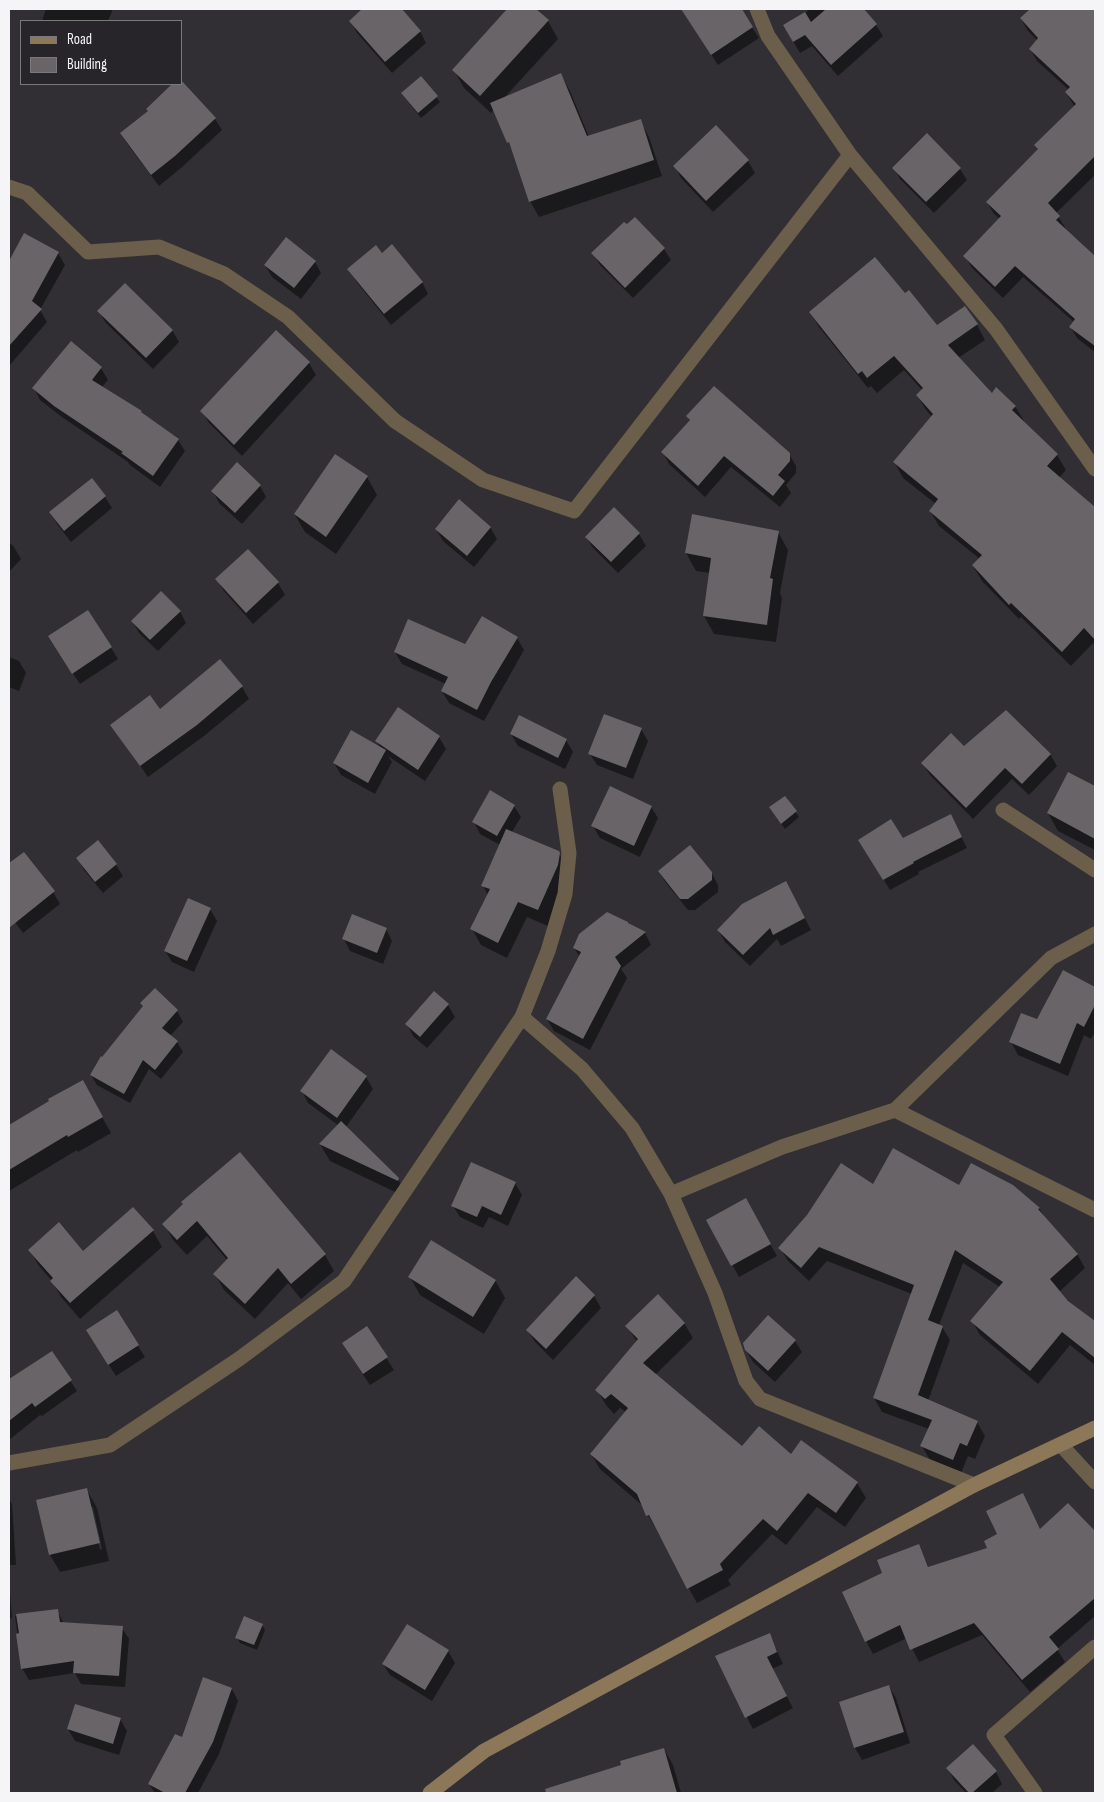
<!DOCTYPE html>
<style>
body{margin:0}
#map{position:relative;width:1104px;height:1802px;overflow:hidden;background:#312f33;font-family:"Sofia Sans Condensed",sans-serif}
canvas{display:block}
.frame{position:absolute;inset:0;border:10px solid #f5f4f6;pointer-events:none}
.legend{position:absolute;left:20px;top:20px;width:162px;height:65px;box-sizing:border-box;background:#272529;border:1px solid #79787b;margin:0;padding:6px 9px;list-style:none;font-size:15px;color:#f5f4f6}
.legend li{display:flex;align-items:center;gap:10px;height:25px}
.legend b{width:25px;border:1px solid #79787b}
</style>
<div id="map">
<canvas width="1104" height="1802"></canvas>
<div class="frame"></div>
<ul class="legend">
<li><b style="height:6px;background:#8c7859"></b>Road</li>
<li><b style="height:14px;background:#686467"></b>Building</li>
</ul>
</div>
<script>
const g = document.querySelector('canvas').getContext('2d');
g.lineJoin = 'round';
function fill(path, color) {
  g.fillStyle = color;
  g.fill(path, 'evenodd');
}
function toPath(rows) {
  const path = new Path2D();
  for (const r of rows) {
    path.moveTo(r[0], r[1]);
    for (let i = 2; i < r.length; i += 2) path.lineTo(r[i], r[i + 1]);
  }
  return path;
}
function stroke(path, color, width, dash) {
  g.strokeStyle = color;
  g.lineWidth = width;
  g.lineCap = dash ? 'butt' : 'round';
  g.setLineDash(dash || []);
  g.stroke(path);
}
fill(toPath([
 [46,9,113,9,108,21,42,21],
 [364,9,400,9,420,31,426,43,392,73,357,33,351,21],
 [509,9,534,9,548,21,558,39,504,98,561,75,570,91,589,137,640,121,649,137,662,176,539,217,530,201,513,152,494,109,491,113,464,88,454,70],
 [691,9,740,9,759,38,718,65,685,13],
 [806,9,863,9,876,25,883,36,838,76,812,46,800,53,784,26,808,11],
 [1032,9,1049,9,1058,18,1067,9,1070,12,1073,9,1095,9,1095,175,1056,213,1066,229,1065,230,1095,261,1095,352,1078,339,1070,327,1074,322,1023,277,1003,298,972,268,965,256,1000,219,994,214,987,202,1038,150,1036,146,1075,107,1066,93,1069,90,1037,61,1030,49,1038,41,1028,31,1021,19],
 [421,78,440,102,421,118,402,94],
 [174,84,181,84,215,119,222,130,181,168,159,186,128,145,121,134,149,112,147,109],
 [716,127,748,161,755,173,713,212,681,178,675,166],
 [894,168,960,169,967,180,934,213,900,179],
 [25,235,58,253,65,265,40,310,47,322,9,366,9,286,13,281,9,273,9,264],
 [664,249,671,260,633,298,600,265,593,253],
 [382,255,422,282,428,294,391,325,356,281,349,269],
 [315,262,321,273,301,299,272,277,265,265],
 [905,295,937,327,977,325,985,340,958,358,992,394,1015,406,1024,421,1023,422,1057,455,1066,470,1059,478,1095,509,1095,645,1093,643,1071,666,1021,617,1019,619,982,581,973,566,980,559,939,526,930,511,936,504,903,478,895,463,932,417,926,410,917,395,922,390,904,370,877,393,871,386,868,388,819,327,810,312],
 [99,312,172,330,179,342,153,369,106,323],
 [276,332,309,363,316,375,242,456,209,423,202,411],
 [101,368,108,380,102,387,141,412,178,440,185,451,160,487,130,465,128,462,62,417,40,400,34,388],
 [688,417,789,454,796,466,796,473,786,485,791,493,780,507,731,467,705,497,669,464,663,452,690,421],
 [367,477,377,495,336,554,305,532,295,515],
 [260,486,266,497,242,524,219,503,213,491],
 [105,497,112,508,71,542,57,524,51,513],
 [490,527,497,539,474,567,443,541,436,529],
 [778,532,788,550,780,593,782,598,776,642,714,634,704,616,710,573,696,571,686,553],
 [639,534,646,546,618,573,593,548,586,537],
 [9,542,14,547,21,559,9,572],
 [217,579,278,583,285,595,253,624,224,591],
 [88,611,118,659,80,684,56,648],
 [180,611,186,623,158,651,139,633,133,622],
 [482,617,517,638,524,650,484,721,449,703,442,691,446,684,402,664,395,652,465,645],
 [9,657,19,661,26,673,19,691,9,687],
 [219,660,242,687,249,699,204,736,148,777,112,725,159,711],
 [641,729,648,741,633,779,597,765,590,754],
 [511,734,566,740,573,752,565,769,518,746],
 [439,737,446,749,425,781,388,756,392,762,375,794,341,775,334,763,381,748,377,742],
 [964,748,1050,754,1057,766,1029,795,1012,779,973,819,930,775,923,764],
 [1069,774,1095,788,1095,850,1058,831,1048,813],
 [785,797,799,817,785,829,774,813],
 [514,806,521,817,512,832,558,852,568,869,548,926,527,917,507,958,481,945,472,929,488,895,483,886,500,845,480,834,474,822],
 [651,807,658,818,640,857,600,838,593,826],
 [956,826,967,848,918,872,919,874,890,890,866,850],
 [98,842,116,865,123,876,103,893,84,870,78,859],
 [23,854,53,892,60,904,23,933,9,914,9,865],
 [659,872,711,872,718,885,718,892,695,910,688,910,666,883],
 [792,894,811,930,781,946,777,939,750,966,725,942,718,930],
 [210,909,217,921,194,972,172,962,165,951],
 [629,925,645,933,651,945,621,969,627,978,590,1050,554,1031,547,1019,580,957,574,948],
 [386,929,392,941,383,964,350,951,344,939],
 [1063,971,1095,989,1095,1032,1091,1039,1084,1035,1068,1076,1018,1055,1011,1042,1037,1021],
 [155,989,177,1011,183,1022,170,1036,177,1042,183,1052,161,1079,149,1069,130,1103,97,1085,91,1075,144,1008],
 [448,1005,455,1017,427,1048,413,1036,407,1024],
 [366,1077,373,1089,346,1127,398,1179,408,1198,330,1161,320,1144,338,1125,308,1103,302,1091],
 [91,1097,111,1133,78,1152,77,1150,9,1191,9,1126,51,1101],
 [515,1183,522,1195,508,1226,489,1217,483,1228,460,1217,453,1206],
 [873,1186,960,1187,1039,1208,1045,1218,1077,1254,1085,1268,1059,1292,1068,1301,1095,1323,1095,1365,1070,1345,1038,1384,980,1335,972,1321,1000,1287,963,1263,939,1325,942,1327,950,1340,928,1401,977,1422,985,1436,975,1459,968,1456,961,1473,930,1460,922,1446,929,1429,882,1412,874,1398,912,1294,827,1261,809,1281,788,1261,780,1248],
 [184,1205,325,1255,334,1271,301,1299,288,1283,255,1319,224,1290,215,1274,227,1260,207,1236,187,1255,173,1240,164,1224],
 [752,1212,777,1256,739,1277,708,1221],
 [153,1231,162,1247,80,1319,61,1297,52,1281,39,1266,30,1250,83,1253],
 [410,1277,495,1280,505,1298,484,1334,420,1295],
 [576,1278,594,1296,601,1308,553,1360,535,1342,528,1331],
 [684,1323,693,1338,655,1375,742,1448,791,1456,801,1442,857,1483,866,1498,845,1527,817,1507,786,1545,772,1534,728,1580,731,1585,697,1603,643,1506,600,1469,591,1454,626,1412,620,1408,614,1414,606,1405,597,1390,637,1342,627,1326],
 [367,1328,394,1370,370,1385,350,1355],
 [795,1341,802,1352,775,1382,753,1362,746,1350],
 [94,1342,138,1346,145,1357,116,1376],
 [52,1353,77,1391,42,1416,40,1415,9,1440,9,1379],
 [87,1490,97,1508,109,1561,60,1572,50,1555],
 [90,1507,93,1507,102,1549,100,1550],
 [9,1499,12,1504,16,1565,9,1565],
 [1068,1504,1095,1532,1095,1616,1057,1649,1065,1662,1030,1692,982,1635,919,1662,907,1638,873,1654,866,1641,884,1574,918,1545,929,1568,989,1548,999,1534,1029,1507,1041,1531],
 [9,1581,12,1618,9,1619],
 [57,1610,64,1624,122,1628,129,1639,125,1687,81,1684,75,1673,29,1680,22,1668,15,1616],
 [262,1625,265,1630,257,1650,240,1643,237,1638],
 [769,1634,783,1664,772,1669,793,1708,753,1729,716,1657],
 [448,1651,455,1663,432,1701,390,1675,383,1664],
 [889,1687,896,1698,910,1743,862,1760,855,1748,840,1703],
 [232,1689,238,1701,219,1754,198,1793,155,1793,149,1784,182,1739],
 [120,1719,127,1731,119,1755,75,1741,68,1729],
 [664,1749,673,1765,681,1793,577,1793,573,1781,622,1766],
 [948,1768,996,1772,1002,1784,992,1793,966,1793,954,1780]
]), '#0007');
fill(toPath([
 [362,9,402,9,421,31,385,62,349,21],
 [507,9,536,9,549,20,480,96,452,70],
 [681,9,742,9,753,27,711,55],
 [826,9,864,9,877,24,831,65,805,35,793,42,783,25,805,12,811,22],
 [1030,9,1095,9,1095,156,1048,203,1060,216,1056,220,1095,256,1095,346,1069,327,1075,319,1015,266,995,287,963,256,1001,216,986,202,1038,149,1034,145,1076,104,1065,92,1070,87,1029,49,1038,38,1020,18],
 [561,73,587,136,641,119,654,160,529,202,509,142,507,143,490,103],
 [421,76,438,96,418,113,401,93],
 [181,80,216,118,175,156,151,175,120,133,148,111,146,109,172,84,181,84],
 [716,125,749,160,706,201,673,166],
 [927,133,961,168,926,202,892,168],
 [635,217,665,248,625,288,591,253,624,222,627,224],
 [24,233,59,252,32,301,42,309,9,346,9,261],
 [286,237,316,261,294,288,264,265],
 [392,244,423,282,384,314,347,269,376,245,382,253],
 [875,257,905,293,909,290,937,325,965,306,978,324,948,345,992,393,996,387,1016,406,1012,410,1058,454,1047,466,1095,507,1095,640,1084,628,1062,652,1011,603,1009,605,972,565,982,555,929,511,938,499,893,462,933,414,916,395,923,388,894,356,867,378,862,371,858,374,809,312],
 [125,283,173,330,146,358,97,311],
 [276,330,310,362,234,445,200,411],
 [71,341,102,367,92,380,142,411,141,412,179,439,153,476,121,453,123,452,54,406,32,388],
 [714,386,790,453,790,461,778,475,785,481,773,496,724,456,698,486,661,452,690,420,686,416],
 [335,454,368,476,326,537,294,514],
 [237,462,261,485,235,513,211,491],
 [92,478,106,496,64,531,49,512],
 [459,499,491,527,467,556,435,529],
 [614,507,640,533,611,562,585,537],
 [692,514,779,531,770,578,773,579,767,625,703,616,711,558,685,553],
 [248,549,279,582,246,613,215,579],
 [161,591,181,611,150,640,131,621],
 [88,610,112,647,72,674,48,636],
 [482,616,518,637,491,682,477,710,441,691,448,677,394,652,408,619,465,644],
 [220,659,243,686,197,725,140,766,110,725,150,695,160,709],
 [398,707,440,736,418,770,375,741],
 [1006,710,1051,754,1022,784,1005,768,966,808,921,763,951,733,964,746],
 [604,714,642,728,626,768,588,754],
 [519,715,567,739,558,758,510,734],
 [351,730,386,750,368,783,333,763],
 [1068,772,1095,786,1095,839,1047,813],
 [610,786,652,806,634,846,591,826],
 [490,790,515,805,497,836,472,822],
 [785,796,797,811,781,824,769,807],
 [951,814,962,837,913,862,914,863,883,880,858,840,891,819,903,838],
 [506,829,559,851,560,853,558,865,538,910,518,902,498,943,470,929,490,889,481,886],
 [98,840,117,864,95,882,76,858],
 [690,845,712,872,712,880,688,899,680,899,658,871],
 [24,852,55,891,9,928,9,863],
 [786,881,805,918,773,935,770,928,743,955,717,930,742,904],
 [188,898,211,908,187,961,164,951],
 [607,912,628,922,628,923,646,932,615,957,621,966,583,1039,546,1019,581,952,573,948,579,934],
 [352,914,387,928,377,953,342,939],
 [1063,970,1095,987,1095,1005,1084,1027,1077,1023,1060,1064,1009,1042,1021,1013,1037,1019],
 [155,988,178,1010,162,1028,178,1041,155,1070,143,1060,124,1094,90,1075,101,1056,102,1057,143,1006,140,1003],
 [434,991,449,1004,420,1037,405,1024],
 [331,1049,367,1076,337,1118,300,1091],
 [83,1080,103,1117,68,1137,67,1135,9,1170,9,1125,49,1101,48,1099],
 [341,1121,399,1178,398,1181,319,1144],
 [893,1148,959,1185,971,1163,1013,1185,1040,1208,1038,1209,1078,1254,1050,1279,1068,1301,1095,1321,1095,1358,1062,1332,1030,1371,970,1321,1003,1282,955,1250,928,1320,943,1326,918,1395,978,1421,967,1446,960,1443,953,1460,920,1446,932,1420,873,1398,914,1285,819,1247,801,1268,778,1248,807,1215,841,1163,873,1184],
 [240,1152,326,1254,291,1284,278,1268,245,1304,213,1274,228,1258,197,1221,177,1240,162,1224,183,1204,181,1202],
 [471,1162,516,1182,501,1215,482,1206,477,1217,451,1206],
 [746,1198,771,1244,731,1266,706,1220],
 [133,1207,154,1230,70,1303,50,1281,53,1278,28,1250,59,1222,83,1251],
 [431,1240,496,1280,473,1317,408,1277],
 [576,1276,595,1295,546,1349,526,1330],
 [658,1294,685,1323,643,1363,742,1446,759,1426,791,1454,801,1440,858,1482,836,1513,808,1493,777,1531,763,1519,720,1564,723,1570,687,1589,649,1515,646,1516,637,1494,590,1454,628,1408,611,1394,605,1399,595,1390,638,1339,625,1326],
 [117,1310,139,1345,108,1365,86,1330],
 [768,1315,796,1340,768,1371,745,1350,743,1343],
 [367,1326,388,1357,363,1374,342,1343],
 [52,1351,72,1380,35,1407,32,1403,9,1421,9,1379],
 [87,1488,100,1543,49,1555,36,1500],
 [1023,1493,1040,1529,1068,1503,1095,1531,1095,1598,1049,1637,1059,1649,1022,1680,974,1623,910,1650,900,1625,865,1642,842,1592,882,1573,877,1560,919,1544,928,1567,987,1548,984,1541,997,1534,986,1511],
 [58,1609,60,1622,123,1626,119,1676,73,1673,74,1661,21,1669,16,1634,19,1633,16,1614],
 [244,1616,263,1624,254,1645,235,1638],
 [407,1624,449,1650,425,1690,382,1664],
 [770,1633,777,1652,767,1657,787,1696,745,1718,715,1656],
 [203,1677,232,1688,213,1742,185,1793,165,1793,148,1784,175,1734,182,1737],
 [889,1685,904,1732,854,1748,839,1702],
 [75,1704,121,1718,113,1744,67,1729],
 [973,1744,997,1771,972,1793,969,1793,946,1768],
 [664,1748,677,1793,546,1793,545,1789,621,1765,620,1761]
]), '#686467');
stroke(toPath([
 [757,9,768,36,850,155,996,329,1095,469],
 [9,187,27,193,88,252,159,247,224,274,288,317,395,421,483,480,574,511,850,155],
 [1003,810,1095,870],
 [1095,934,1051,958,895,1110,1095,1210],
 [522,1017,582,1069,632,1128,671,1194,715,1293,746,1381,760,1399,974,1485],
 [671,1194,782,1147,895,1110],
 [1061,1445,1095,1482],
 [9,1463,110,1445,239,1359,344,1281,522,1017,548,951,565,894,569,853,560,789],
 [1035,1793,994,1735,1095,1647]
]), '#6b5f4b', 15);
stroke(toPath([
 [430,1793,484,1751,974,1485,1095,1428]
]), '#8c7859', 15);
</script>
